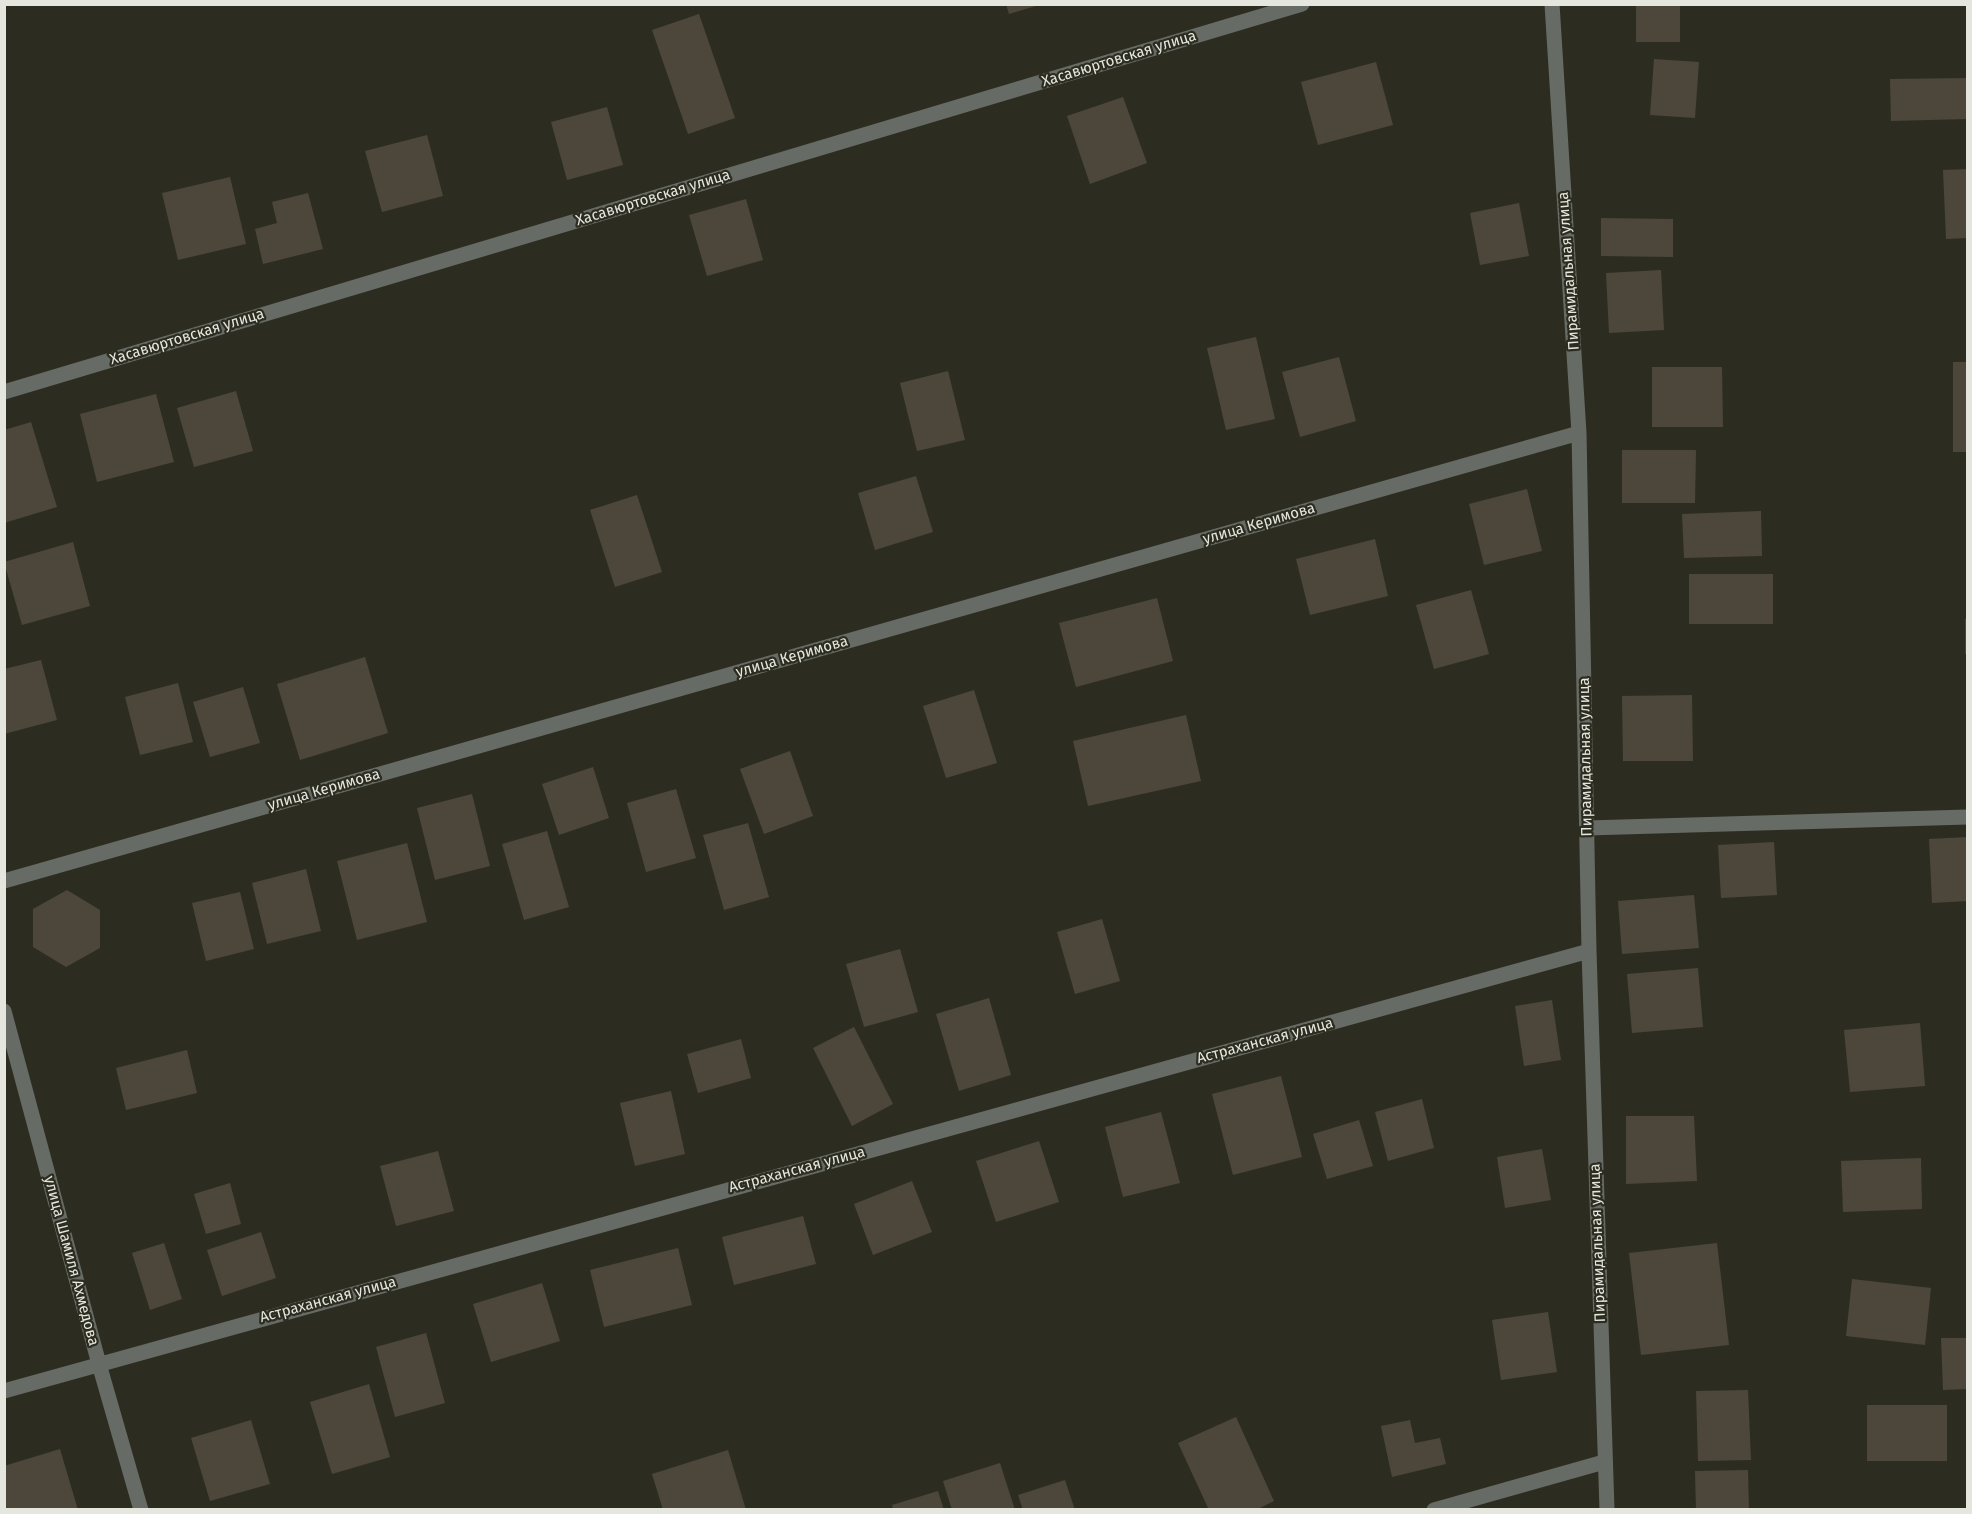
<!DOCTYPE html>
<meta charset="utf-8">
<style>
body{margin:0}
#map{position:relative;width:1972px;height:1514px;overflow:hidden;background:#2c2d20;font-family:"Fira Sans",sans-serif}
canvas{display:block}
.frame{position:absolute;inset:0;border:6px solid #e5e6de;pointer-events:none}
</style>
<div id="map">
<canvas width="1972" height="1514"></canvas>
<div class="frame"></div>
</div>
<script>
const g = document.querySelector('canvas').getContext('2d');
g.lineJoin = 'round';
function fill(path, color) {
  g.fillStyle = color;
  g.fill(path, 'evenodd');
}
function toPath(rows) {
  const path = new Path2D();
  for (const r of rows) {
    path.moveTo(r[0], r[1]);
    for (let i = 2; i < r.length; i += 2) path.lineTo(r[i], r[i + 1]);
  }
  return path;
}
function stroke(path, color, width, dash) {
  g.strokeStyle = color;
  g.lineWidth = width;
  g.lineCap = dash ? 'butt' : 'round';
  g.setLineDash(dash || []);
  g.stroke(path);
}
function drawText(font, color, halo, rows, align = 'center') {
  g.font = font + ' "Fira Sans",sans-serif';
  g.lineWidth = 4.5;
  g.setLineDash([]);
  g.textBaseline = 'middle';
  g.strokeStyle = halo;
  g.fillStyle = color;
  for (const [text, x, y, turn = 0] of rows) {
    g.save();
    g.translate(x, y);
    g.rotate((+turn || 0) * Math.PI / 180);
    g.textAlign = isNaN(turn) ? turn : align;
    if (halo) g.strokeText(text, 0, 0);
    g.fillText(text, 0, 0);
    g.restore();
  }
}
fill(toPath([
 [1006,4,1039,4,1039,5,1009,14],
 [1636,4,1680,4,1680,42,1636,42],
 [699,14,735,118,688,134,652,30],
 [1654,59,1699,62,1695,118,1650,115],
 [1376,62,1393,125,1318,145,1301,82],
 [1968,78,1968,119,1891,121,1890,79],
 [1123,97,1147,163,1090,184,1067,116],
 [607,107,623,165,567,180,551,122],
 [427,135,443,196,382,212,365,151],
 [1968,169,1968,238,1946,239,1943,170],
 [230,177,246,244,178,260,162,193],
 [308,193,323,249,263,264,255,229,277,223,272,202],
 [746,199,763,260,707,276,689,215],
 [1519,203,1529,256,1480,265,1470,213],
 [1601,218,1673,219,1673,257,1601,256],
 [1661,270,1664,330,1609,333,1606,273],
 [1256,337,1275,419,1226,430,1207,348],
 [1339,357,1356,421,1300,437,1282,372],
 [1953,362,1968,362,1968,452,1953,452],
 [1652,367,1722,367,1723,427,1652,427],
 [948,371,965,440,917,451,900,383],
 [236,391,253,451,194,467,177,408],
 [156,394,174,462,97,482,80,414],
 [31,422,57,507,4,523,4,430],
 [1622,450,1696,450,1695,503,1622,503],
 [916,476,933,532,875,550,858,493],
 [1527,489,1542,551,1484,565,1469,504],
 [637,495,662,572,615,587,590,510],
 [1761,511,1762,556,1684,558,1682,514],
 [1375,539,1388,596,1310,615,1296,559],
 [73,542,90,606,22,625,4,562],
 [1689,574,1773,574,1773,624,1689,624],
 [1471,590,1489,654,1434,669,1416,605],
 [1157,598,1173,661,1076,687,1059,623],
 [1965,619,1968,619,1968,654,1965,654],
 [365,657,388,733,300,760,277,684],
 [41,660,57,720,4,734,4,669],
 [178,683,193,742,140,755,125,697],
 [243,687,260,743,210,757,193,702],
 [974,690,997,763,946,778,923,706],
 [1692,695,1693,761,1623,761,1622,696],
 [1186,715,1201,781,1088,806,1073,741],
 [790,751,813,816,764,834,740,769],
 [593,767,609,818,559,835,542,784],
 [676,789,696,858,646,872,627,803],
 [472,794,490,866,435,880,417,808],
 [748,823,769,897,724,910,703,835],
 [547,831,569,907,524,920,502,844],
 [1968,837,1968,901,1932,903,1929,839],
 [1774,842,1777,895,1721,898,1718,845],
 [407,843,427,922,357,940,337,861],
 [306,869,321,931,267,944,252,883],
 [67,890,100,910,100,948,66,967,33,947,33,909],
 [240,892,254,949,206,961,192,903],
 [1694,895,1699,948,1622,954,1618,901],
 [1102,919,1120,981,1075,994,1057,932],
 [900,949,918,1012,864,1027,846,964],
 [1698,968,1703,1027,1632,1033,1627,974],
 [989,998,1011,1075,959,1091,936,1014],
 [1552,1000,1561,1060,1524,1066,1515,1006],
 [1920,1023,1925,1086,1850,1092,1844,1030],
 [854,1027,893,1104,852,1126,813,1048],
 [741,1039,751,1078,698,1093,687,1054],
 [187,1050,197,1093,126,1110,116,1068],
 [1281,1076,1302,1157,1233,1175,1212,1094],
 [671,1091,685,1154,635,1166,620,1103],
 [1422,1099,1434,1148,1388,1161,1375,1112],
 [1161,1112,1180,1183,1123,1197,1105,1127],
 [1626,1116,1694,1116,1697,1181,1626,1184],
 [1359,1120,1373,1166,1327,1179,1313,1134],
 [1039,1141,1059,1202,996,1222,976,1161],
 [1542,1149,1551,1200,1505,1208,1497,1157],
 [438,1151,454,1211,396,1226,380,1166],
 [1921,1158,1922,1209,1843,1212,1841,1161],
 [912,1181,932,1232,873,1255,854,1204],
 [230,1183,241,1224,206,1234,194,1194],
 [803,1216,816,1264,734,1285,722,1237],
 [261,1232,276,1278,222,1296,207,1250],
 [164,1243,182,1299,150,1310,132,1253],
 [1717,1243,1729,1345,1641,1355,1629,1253],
 [678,1248,692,1305,604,1327,590,1270],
 [1852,1279,1931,1288,1925,1345,1846,1336],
 [542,1283,560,1341,491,1362,473,1304],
 [1548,1312,1557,1372,1501,1380,1492,1320],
 [426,1333,445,1403,395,1417,376,1347],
 [1941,1338,1968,1338,1968,1389,1943,1390],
 [369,1384,390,1457,332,1474,310,1402],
 [1748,1390,1751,1460,1698,1461,1696,1391],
 [1867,1405,1947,1405,1947,1461,1867,1461],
 [1236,1417,1274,1501,1256,1510,1209,1510,1178,1443],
 [251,1420,270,1484,210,1501,191,1438],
 [1410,1420,1415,1443,1440,1438,1446,1464,1392,1477,1381,1426],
 [60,1449,78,1510,4,1510,4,1466],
 [728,1450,746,1510,663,1510,652,1474],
 [1000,1463,1015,1510,952,1510,943,1481],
 [1748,1470,1749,1510,1696,1510,1695,1471],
 [1065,1480,1075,1510,1023,1510,1018,1495],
 [938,1491,944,1510,893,1510,892,1505]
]), '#4d473b');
stroke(toPath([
 [1552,4,1579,433,1589,951,1607,1510],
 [4,392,1302,4],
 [1587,828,1968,817],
 [4,881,1579,433],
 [4,1011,99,1364,141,1510],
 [4,1391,1589,951],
 [1434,1510,1604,1462]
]), '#676b66', 15);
drawText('15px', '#e5e6de', '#2c2d20', [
 ["Хасавюртовская улица",1119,59,-17],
 ["Хасавюртовская улица",653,198,-17],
 ["Пирамидальная улица",1569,271,-94],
 ["Хасавюртовская улица",187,337,-17],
 ["улица Керимова",1259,524,-16],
 ["улица Керимова",792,657,-16],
 ["Пирамидальная улица",1586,757,-91],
 ["улица Керимова",324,790,-16],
 ["Астраханская улица",1265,1041,-15],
 ["Астраханская улица",797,1170,-15],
 ["Пирамидальная улица",1598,1243,-92],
 ["улица Шамиля Ахмедова",71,1261,75],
 ["Астраханская улица",328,1300,-15]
]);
</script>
